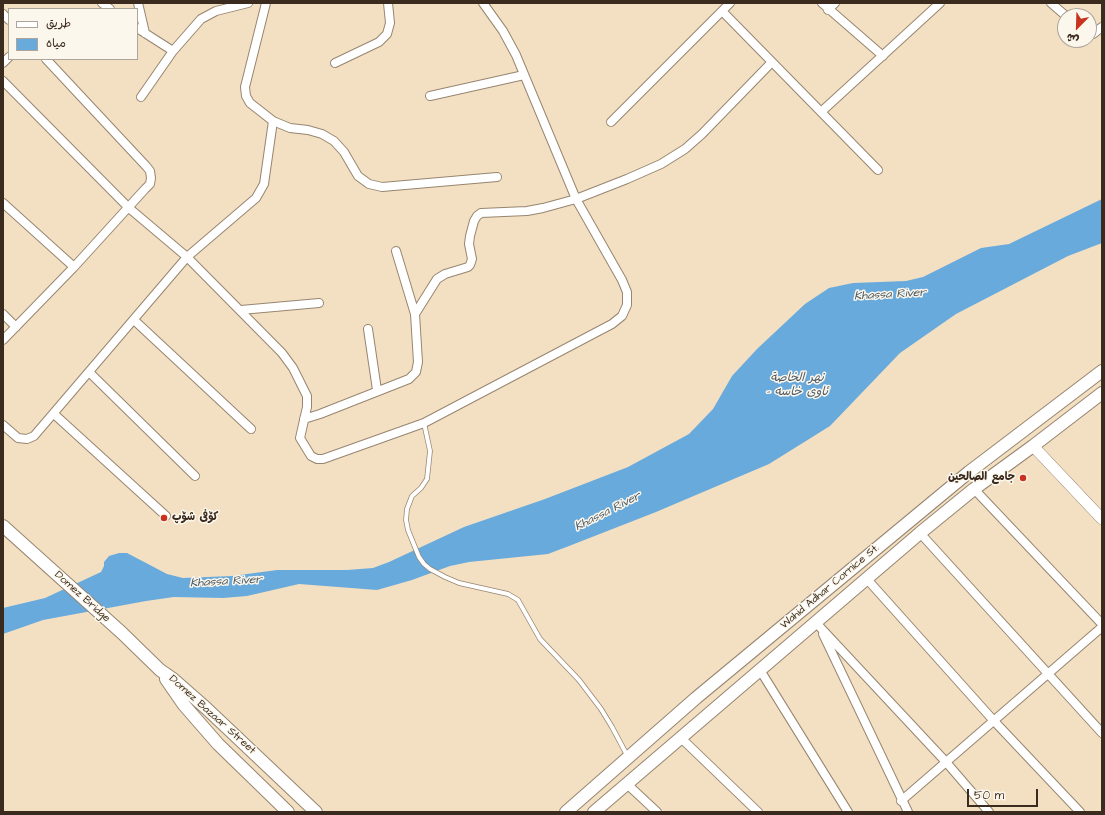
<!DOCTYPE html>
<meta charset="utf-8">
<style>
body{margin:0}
#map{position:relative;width:1105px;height:815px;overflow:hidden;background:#f3e0c2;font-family:"Architects Daughter","Playpen Sans Arabic",sans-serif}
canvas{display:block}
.frame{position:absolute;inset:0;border:4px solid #3b2a1e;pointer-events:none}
.legend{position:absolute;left:8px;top:8px;width:130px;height:52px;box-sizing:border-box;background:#fbf7ec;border:1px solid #aea59a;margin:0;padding:5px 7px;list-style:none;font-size:12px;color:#3b2a1e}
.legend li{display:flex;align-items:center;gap:8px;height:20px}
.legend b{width:20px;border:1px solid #aea59a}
.north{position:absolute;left:1057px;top:8px;width:40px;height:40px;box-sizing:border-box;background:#fbf7ec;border:1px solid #aea59a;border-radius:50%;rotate:203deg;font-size:11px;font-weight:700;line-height:16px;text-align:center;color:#3b2a1e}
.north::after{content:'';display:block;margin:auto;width:14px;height:18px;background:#c8321e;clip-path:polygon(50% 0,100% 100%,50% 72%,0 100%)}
.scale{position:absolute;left:967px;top:789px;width:71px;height:18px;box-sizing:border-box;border:2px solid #3b2a1e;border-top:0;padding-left:5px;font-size:12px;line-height:14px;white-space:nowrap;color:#3b2a1e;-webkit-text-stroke:3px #fbf7ec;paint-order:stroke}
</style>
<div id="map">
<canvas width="1105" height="815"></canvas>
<div class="frame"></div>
<ul class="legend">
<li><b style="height:5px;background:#fff"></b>طريق</li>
<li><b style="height:11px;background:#69aadd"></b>مياه</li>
</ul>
<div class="north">ش</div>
<div class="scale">50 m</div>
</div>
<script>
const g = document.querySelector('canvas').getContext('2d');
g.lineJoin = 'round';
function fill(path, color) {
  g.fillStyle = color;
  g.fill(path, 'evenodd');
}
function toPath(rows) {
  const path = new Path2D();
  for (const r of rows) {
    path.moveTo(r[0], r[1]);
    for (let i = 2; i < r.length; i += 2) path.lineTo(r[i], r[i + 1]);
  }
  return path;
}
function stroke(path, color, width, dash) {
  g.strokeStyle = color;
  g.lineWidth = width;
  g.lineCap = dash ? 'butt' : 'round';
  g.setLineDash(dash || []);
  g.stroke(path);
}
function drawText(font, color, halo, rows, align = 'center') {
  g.font = font + ' "Architects Daughter","Playpen Sans Arabic",sans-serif';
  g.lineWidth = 3;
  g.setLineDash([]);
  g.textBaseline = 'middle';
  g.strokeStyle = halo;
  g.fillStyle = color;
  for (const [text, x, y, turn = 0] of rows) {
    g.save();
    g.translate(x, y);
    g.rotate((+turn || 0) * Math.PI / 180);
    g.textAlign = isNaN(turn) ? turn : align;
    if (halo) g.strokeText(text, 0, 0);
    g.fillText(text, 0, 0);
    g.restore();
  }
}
fill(toPath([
 [1102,199,1102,243,1068,256,956,314,900,353,830,426,769,464,656,512,569,546,548,554,469,562,450,566,412,580,377,590,299,584,247,596,223,598,174,597,146,601,43,620,3,634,3,608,45,598,101,572,104,566,104,562,109,556,119,553,127,553,167,574,183,578,232,576,277,570,347,570,373,568,389,562,464,527,545,499,628,467,689,434,713,409,732,376,757,349,805,304,829,288,853,283,906,281,923,277,981,248,1009,244]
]), '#69aadd');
const service = toPath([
 [424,423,430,451,427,479,421,488,412,496,407,509,406,520,408,530,419,557,424,564,430,569,445,577,459,583,508,594,518,600,540,639,579,680,601,709,612,727,628,757]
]);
const minor = toPath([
 [102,3,110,9],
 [138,3,145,33],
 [266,3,245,87,246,96,250,103,273,121,290,128,308,130,322,134,334,141,344,152,358,176,369,184,382,187,497,177],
 [822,3,883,56],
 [1051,3,1066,16],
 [828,10,835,3],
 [722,11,878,170],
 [3,14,9,20],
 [137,28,173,51],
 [1089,33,1093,34,1102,27],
 [3,63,9,57],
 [335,63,379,42,387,34,390,23,388,3],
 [3,81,129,208,187,257,282,353,293,368,307,396,307,407,300,438,311,456,317,459,323,459,424,423,612,324,622,316,627,305,627,292,622,280,576,199,516,55,503,31,483,3],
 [430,96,524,75],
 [141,97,173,51,201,19,216,11,248,3],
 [821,112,940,3],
 [611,122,730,3],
 [3,203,74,267],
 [241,310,319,303],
 [3,314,16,327],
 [415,314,437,279,445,274,468,267,470,265,472,259,469,244,470,236,474,221,477,216,481,213,527,211,543,208,576,199,627,179,661,164,685,149,702,134,772,62],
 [134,320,251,429],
 [368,329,377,390],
 [3,340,74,267,145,189,150,184,151,178,150,171,146,166,46,59],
 [89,372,195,476],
 [54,414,166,516],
 [304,419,320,414,409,379,416,372,418,362,415,314,396,251],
 [3,425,18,438,27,439,34,436,187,257,256,198,264,184,273,121],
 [974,489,1102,624],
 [920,533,1102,733],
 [866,578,994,721,1080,812],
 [819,626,946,762,989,812],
 [823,634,908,812],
 [760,670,848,812],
 [681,738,758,812],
 [627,784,657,812],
 [901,801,1102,627]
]);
const tertiary = toPath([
 [1033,446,1102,519]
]);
const secondary = toPath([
 [3,526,122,633,160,670,173,679,206,708,316,812],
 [166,679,184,705,218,744,288,812],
 [566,812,696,698,969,472,1102,371],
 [594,812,920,533,974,489,1033,446,1102,393]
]);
stroke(service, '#978570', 5.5);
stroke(minor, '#978570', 10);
stroke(tertiary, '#978570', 12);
stroke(secondary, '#978570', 14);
stroke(service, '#fff', 4);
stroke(minor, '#fff', 8);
stroke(tertiary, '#fff', 11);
stroke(secondary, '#fff', 12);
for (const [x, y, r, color] of [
 [1023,478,4,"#c8321e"],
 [164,518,4,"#c8321e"]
]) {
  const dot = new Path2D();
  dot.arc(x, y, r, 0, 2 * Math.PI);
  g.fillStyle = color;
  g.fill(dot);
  stroke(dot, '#fbf7ec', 1.5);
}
drawText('bold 11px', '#3b2a1e', '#fbf7ec', [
 ["جامع الصالحين",1015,478],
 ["کۆفی شۆپ",172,518,"left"]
], 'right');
drawText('11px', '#3b2a1e', '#fbf7ec', [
 ["Wahid Adhar Cornice St.",830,587,-40],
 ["Domez Bridge",82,597,42],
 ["Domez Bazaar Street",212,715,42]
]);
drawText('italic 12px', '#4b5761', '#fbf7ec', [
 ["Khassa River",890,295,-3],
 ["نهر الخاصة",797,378],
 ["- ئاوی خاسە",797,392],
 ["Khassa River",608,512,-27],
 ["Khassa River",226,582,-3]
]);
</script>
